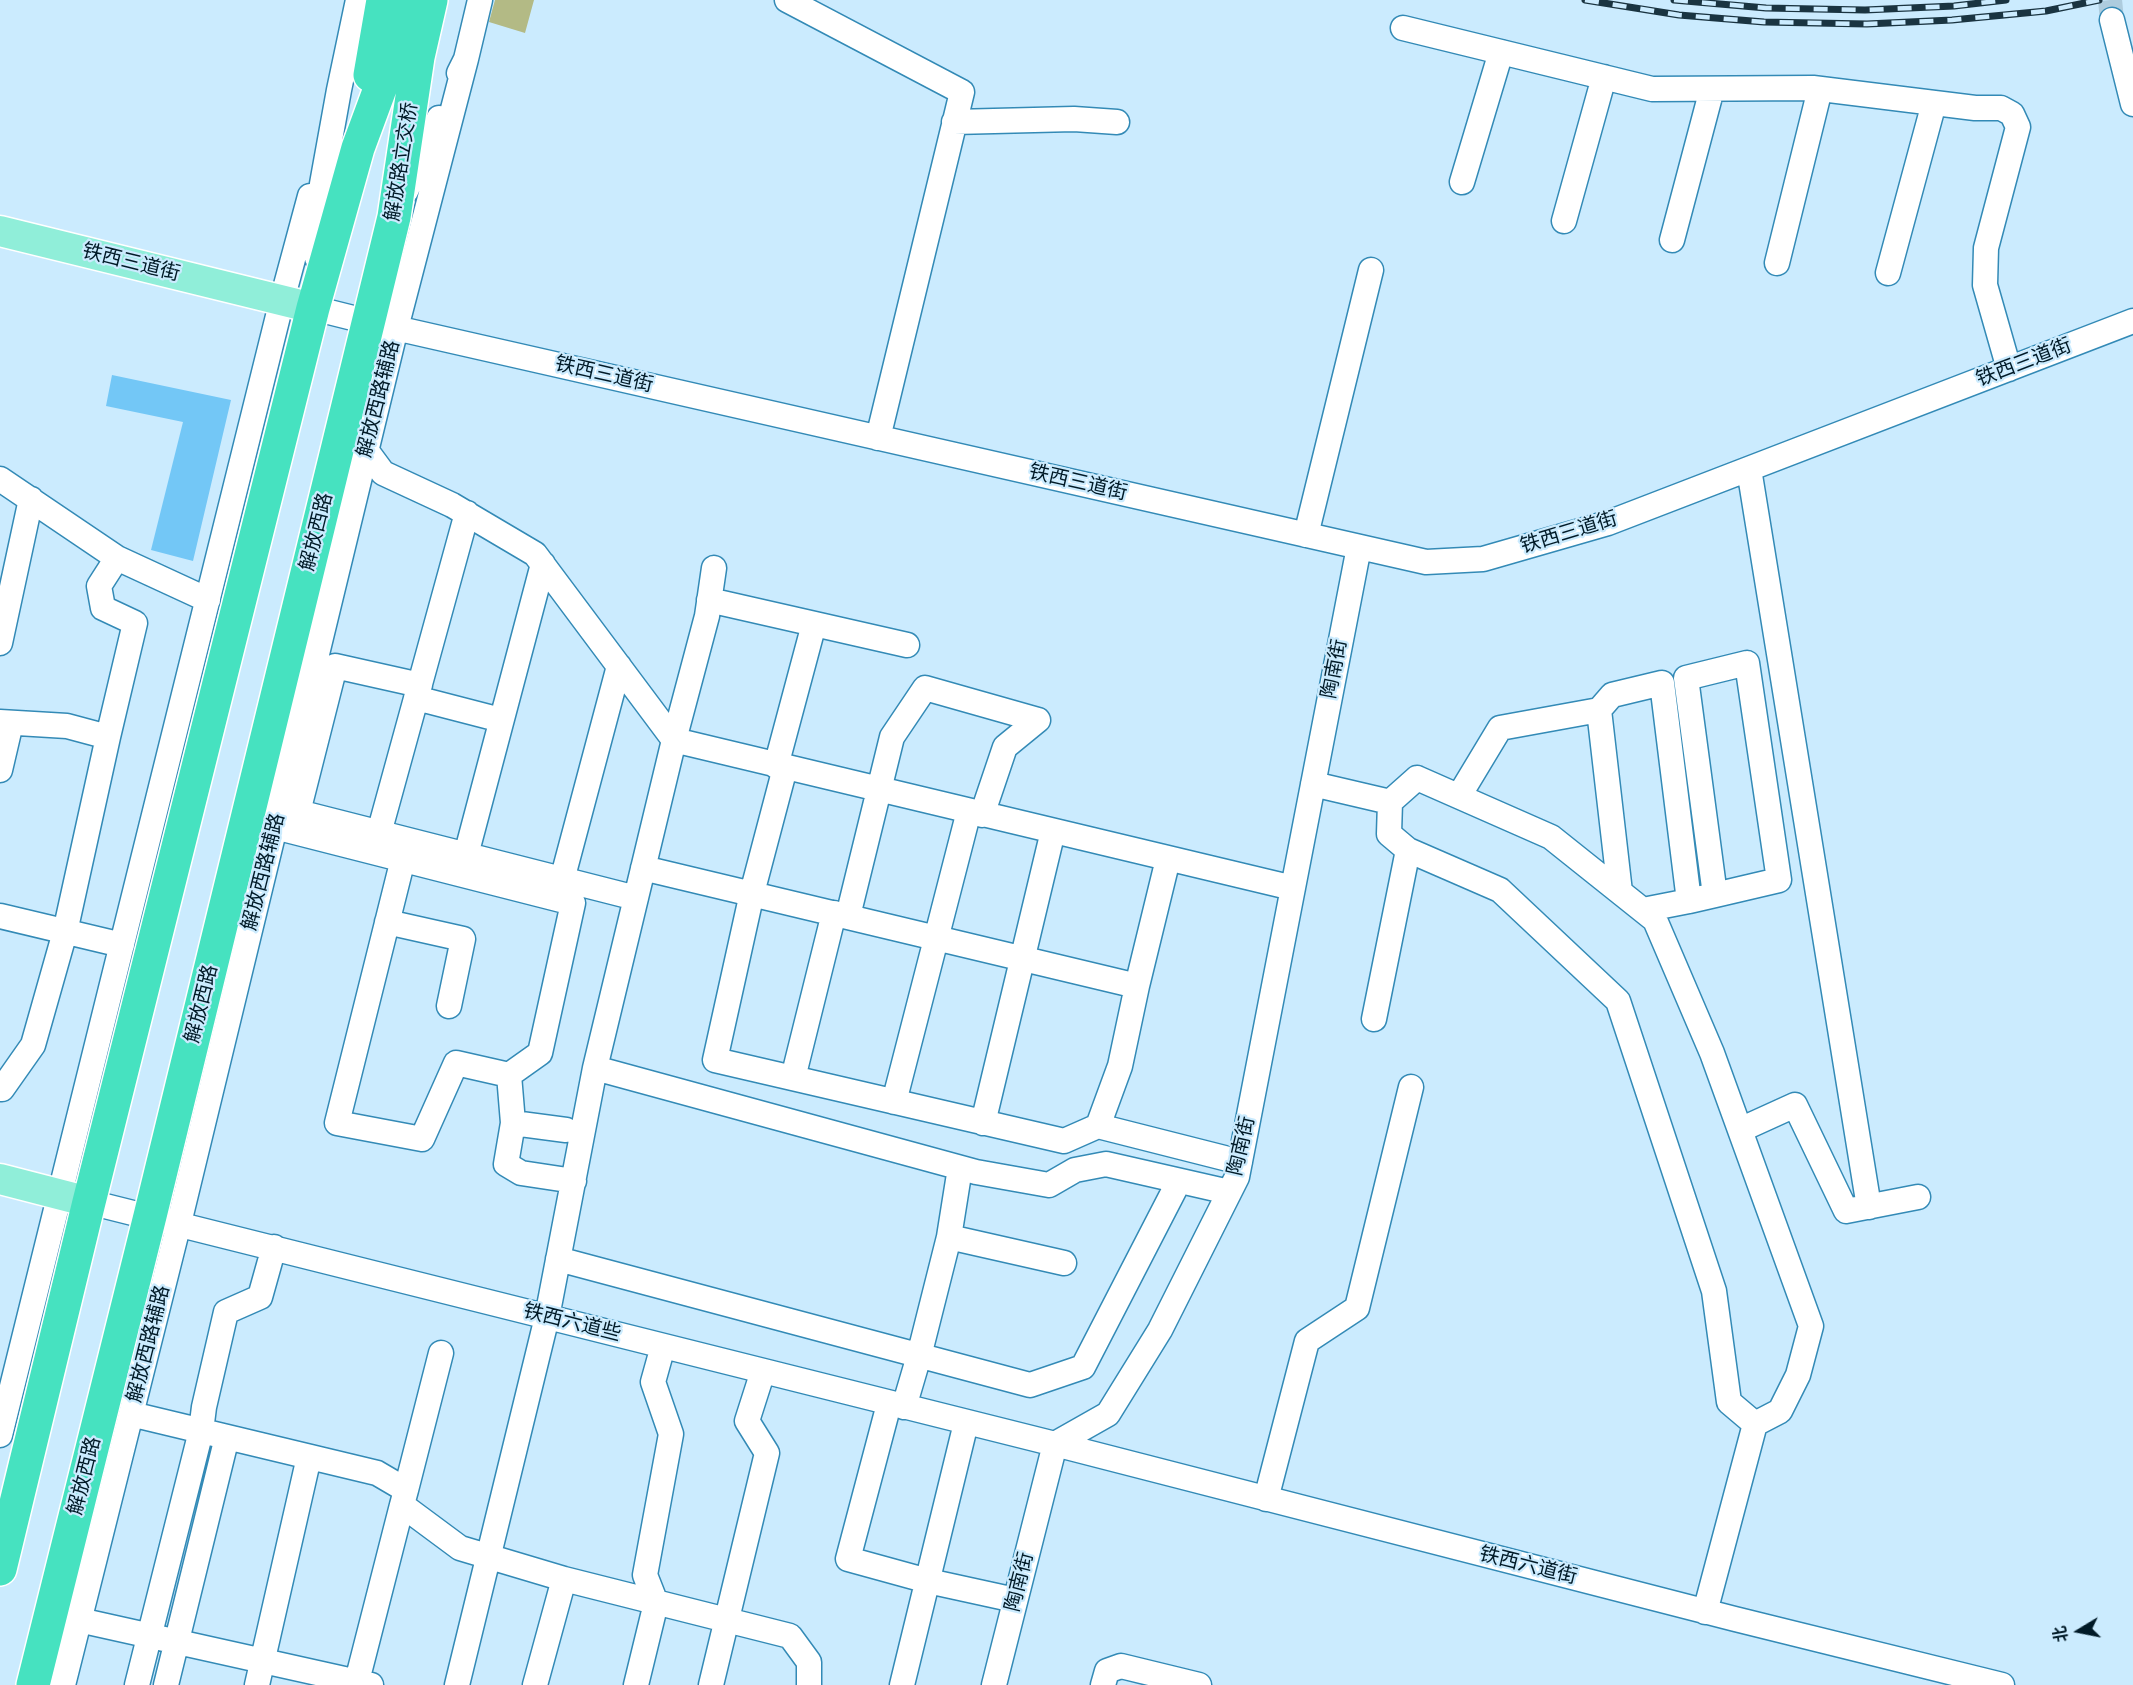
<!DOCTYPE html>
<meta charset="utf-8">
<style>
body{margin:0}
#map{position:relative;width:2133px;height:1685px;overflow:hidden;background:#cbebfe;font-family:"Space Grotesk","Noto Sans SC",sans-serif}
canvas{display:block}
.north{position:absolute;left:2049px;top:1601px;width:60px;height:60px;-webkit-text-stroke:4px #cbebfe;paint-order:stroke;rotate:260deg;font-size:16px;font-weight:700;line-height:24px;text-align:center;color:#011a27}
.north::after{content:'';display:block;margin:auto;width:21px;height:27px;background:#011a27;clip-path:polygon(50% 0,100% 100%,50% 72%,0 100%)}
</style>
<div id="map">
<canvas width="2133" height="1685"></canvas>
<div class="north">北</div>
</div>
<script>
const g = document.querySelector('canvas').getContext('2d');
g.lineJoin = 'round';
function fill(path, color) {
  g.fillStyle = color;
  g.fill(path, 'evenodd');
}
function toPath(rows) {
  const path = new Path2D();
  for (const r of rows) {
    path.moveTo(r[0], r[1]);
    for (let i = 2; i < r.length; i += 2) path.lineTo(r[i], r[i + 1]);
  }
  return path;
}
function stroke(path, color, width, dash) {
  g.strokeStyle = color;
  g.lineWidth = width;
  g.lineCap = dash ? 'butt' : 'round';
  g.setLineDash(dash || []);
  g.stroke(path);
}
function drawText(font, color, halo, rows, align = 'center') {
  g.font = font + ' "Space Grotesk","Noto Sans SC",sans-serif';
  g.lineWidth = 4.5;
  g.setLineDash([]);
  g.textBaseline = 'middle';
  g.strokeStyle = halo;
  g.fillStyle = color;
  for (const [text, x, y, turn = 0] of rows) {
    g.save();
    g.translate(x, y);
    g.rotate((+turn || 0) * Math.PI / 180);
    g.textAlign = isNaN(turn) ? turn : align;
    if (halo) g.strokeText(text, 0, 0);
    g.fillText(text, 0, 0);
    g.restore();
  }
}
fill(toPath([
 [495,0,534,0,525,33,489,22]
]), '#b3ba85');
fill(toPath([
 [112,375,231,400,193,561,151,550,183,422,106,406]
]), '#73c7f6');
stroke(toPath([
 [2110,0,2112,20]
]), '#adccde', 24, [24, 12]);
const minor = toPath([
 [787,0,962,92,878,438],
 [2112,20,2133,104],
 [1403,28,1652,89,1813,88,1975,108,2001,108,2012,114,2018,127,1986,248,1985,285,2009,369],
 [459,73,466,59,480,0],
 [954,122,1074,119,1117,122],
 [1462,182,1501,52],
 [406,191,439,118],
 [1564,221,1604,77],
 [1672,240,1712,89],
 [317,258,322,184,339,90,358,0],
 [1777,263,1820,89],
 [1888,273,1934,103],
 [314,292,313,308,369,322,1426,562,1483,559,1608,523,2133,321],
 [366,450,383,473,452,505,535,554,674,740,1293,888],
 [1749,469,1869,1207],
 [0,479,117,558,208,600],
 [1306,535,1371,270],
 [709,600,907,645],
 [0,643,31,499],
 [420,685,335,666,298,812,636,898],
 [416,698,501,720],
 [1599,710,1620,892],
 [0,722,67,726,108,737],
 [776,766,814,624],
 [785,768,752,893,715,1060,1064,1141,1098,1126,1240,1162],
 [0,770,11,723],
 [1417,778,1551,837,1655,920,1712,1053,1811,1326,1798,1375,1780,1411,1755,1424,1729,1402,1714,1291,1618,1001,1500,890,1408,850,1389,834,1390,802,1417,778],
 [1313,784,1390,802],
 [1459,796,1500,728,1599,710,1612,695,1662,683,1689,901],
 [982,815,1005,747,1038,720],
 [275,827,573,903,540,1053,509,1075,456,1063,422,1139,337,1123,403,859],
 [379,833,467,513],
 [466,855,543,564],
 [643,868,1137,986],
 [562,880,619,666],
 [1643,910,1689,901,1715,895,1779,880,1747,663,1686,678,1715,895],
 [0,916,122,945],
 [848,916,892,737,925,688,1038,720],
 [387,922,463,939,449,1006],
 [1374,1019,1408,850],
 [595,1068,976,1172,1049,1185,1075,1170,1106,1164,1229,1192],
 [509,1075,513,1123,506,1164,521,1173,574,1181],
 [793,1078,834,913],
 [0,1089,2,1089,33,1045,65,932,108,737,135,623,103,608,99,586,117,558],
 [894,1102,969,811],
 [513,1123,566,1130],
 [983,1123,1053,831],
 [1098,1126,1120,1066,1137,986,1168,859],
 [1740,1130,1795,1105,1846,1211,1918,1197],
 [960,1168,949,1237,1064,1263],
 [89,1202,1055,1444,1735,1619,2002,1685],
 [558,1259,1030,1385,1083,1367,1179,1181],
 [889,1404,848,1559,928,1581,1015,1600],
 [904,1407,919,1356,949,1237],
 [131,1414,377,1473,406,1490,402,1505,460,1548,564,1579,790,1636,809,1662,809,1685],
 [0,1435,282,300,310,196],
 [406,1490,441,1353],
 [1266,1499,1307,1341,1357,1308,1411,1087],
 [1705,1612,1755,1424],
 [79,1620,371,1685],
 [63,1685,179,1223,396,328,466,59],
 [137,1685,201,1431,204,1407,226,1312,260,1297,274,1247],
 [166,1685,227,1437],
 [257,1685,309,1457],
 [356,1685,402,1505],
 [457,1685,547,1317,595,1068,674,740,707,616,714,568],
 [535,1685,564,1579],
 [636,1685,656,1603,645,1575,671,1434,653,1382,663,1346],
 [711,1685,767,1453,747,1421,763,1371],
 [902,1685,966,1423],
 [994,1685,1055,1444,1108,1414,1160,1330,1237,1177,1359,547],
 [1103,1685,1107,1671,1121,1666,1199,1685]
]);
const major = toPath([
 [0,231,313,308],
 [0,1179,89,1202]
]);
const highway = toPath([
 [370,75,383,0],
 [0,1569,89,1202,313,308,358,148,401,32,409,0],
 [33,1685,150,1216,394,217,418,57,431,0]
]);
stroke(minor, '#338ab6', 27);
stroke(major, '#fff', 33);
stroke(highway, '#fff', 36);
stroke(minor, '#fff', 24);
stroke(major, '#90eed9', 30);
stroke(highway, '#46e2c0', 33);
const rail = toPath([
 [1585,0,1679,15,1764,22,1867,24,1952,20,2046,11,2099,0],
 [1674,0,1766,8,1865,10,1954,6,2006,0]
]);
stroke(rail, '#1a3441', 7);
stroke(rail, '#cbebfe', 4.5, [14]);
drawText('20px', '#011a27', '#cbebfe', [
 ["解放路立交桥",402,162,-81],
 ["铁西三道街",131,263,14],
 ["铁西三道街",2024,363,-21],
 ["铁西三道街",604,375,13],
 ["解放西路辅路",379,399,-76],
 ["铁西三道街",1078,483,13],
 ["解放西路",317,532,-76],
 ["铁西三道街",1569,533,-17],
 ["陶南街",1335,669,-79],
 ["解放西路辅路",264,872,-76],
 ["解放西路",202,1004,-76],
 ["陶南街",1242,1146,-77],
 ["铁西六道些",572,1323,14],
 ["解放西路辅路",149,1344,-76],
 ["解放西路",85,1476,-76],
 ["铁西六道街",1528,1566,14],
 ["陶南街",1020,1582,-76]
]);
</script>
